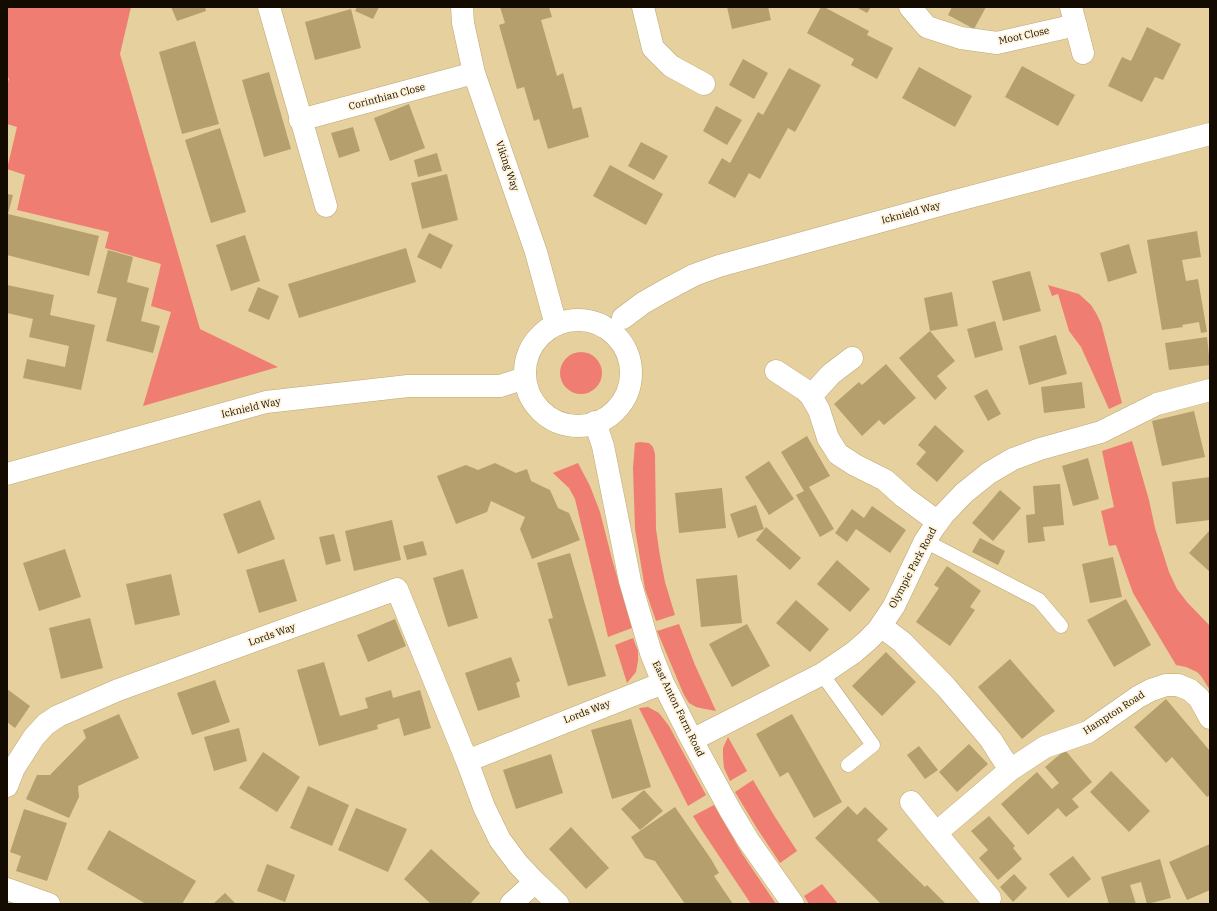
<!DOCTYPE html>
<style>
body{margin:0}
#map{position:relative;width:1217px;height:911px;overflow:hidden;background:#e6d09d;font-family:"IBM Plex Serif",serif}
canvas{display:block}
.frame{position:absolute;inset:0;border:8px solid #130b00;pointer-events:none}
</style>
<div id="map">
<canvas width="1217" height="911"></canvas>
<div class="frame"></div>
</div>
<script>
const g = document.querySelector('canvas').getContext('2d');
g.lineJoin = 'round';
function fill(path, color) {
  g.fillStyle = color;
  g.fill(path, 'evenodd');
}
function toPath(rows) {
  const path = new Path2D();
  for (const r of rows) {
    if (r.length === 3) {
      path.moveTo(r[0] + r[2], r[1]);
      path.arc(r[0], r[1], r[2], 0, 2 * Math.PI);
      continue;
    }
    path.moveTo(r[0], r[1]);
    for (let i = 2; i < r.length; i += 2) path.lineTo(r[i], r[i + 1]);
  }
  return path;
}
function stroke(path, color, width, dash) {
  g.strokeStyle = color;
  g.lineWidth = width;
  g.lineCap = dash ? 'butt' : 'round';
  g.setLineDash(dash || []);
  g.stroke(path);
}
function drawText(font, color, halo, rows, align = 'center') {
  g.font = font + ' "IBM Plex Serif",serif';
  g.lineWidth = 3.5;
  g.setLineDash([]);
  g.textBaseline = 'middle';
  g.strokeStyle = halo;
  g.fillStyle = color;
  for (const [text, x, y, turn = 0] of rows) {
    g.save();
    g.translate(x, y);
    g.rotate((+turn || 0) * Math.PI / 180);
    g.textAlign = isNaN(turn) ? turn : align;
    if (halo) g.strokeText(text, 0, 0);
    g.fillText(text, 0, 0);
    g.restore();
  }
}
fill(toPath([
 [7,7,131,7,120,54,200,329,278,367,143,406,171,312,151,306,161,264,105,248,109,232,17,210,25,175,7,169,17,127,7,124,7,86,9,78,7,78],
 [1048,285,1079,294,1091,305,1096,313,1101,323,1122,403,1109,409,1081,347,1069,331,1058,294,1052,296],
 [581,373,21],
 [1132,441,1149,500,1155,528,1169,572,1177,589,1187,602,1210,626,1210,690,1201,676,1197,672,1186,667,1176,665,1133,593,1116,545,1109,546,1101,511,1114,507,1102,451],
 [640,442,649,443,653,447,655,454,656,529,660,556,665,582,675,615,656,621,645,589,635,529,633,468,635,443],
 [578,463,590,486,600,512,612,559,632,628,608,637,575,499,569,488,553,473],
 [679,624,695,665,716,711,705,709,696,707,689,703,684,695,657,631],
 [633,638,638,651,638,661,636,672,627,683,615,645],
 [648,707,659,713,669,726,706,795,688,806,639,708],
 [728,737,747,771,730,781,724,768,723,757,723,748],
 [753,780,775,817,797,851,780,863,758,830,735,792],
 [714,805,743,855,776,904,751,904,701,829,693,816],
 [822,884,838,904,809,904,804,896]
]), '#f07d71');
fill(toPath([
 [171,7,205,7,206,11,177,21],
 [357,7,379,7,373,19,355,11],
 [500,7,549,7,552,17,541,20,557,76,563,73,573,109,581,107,589,137,548,149,539,119,534,121,524,87,517,89,499,25,505,23],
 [727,7,768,7,771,20,732,29],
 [821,7,824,7,869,31,867,35,893,48,877,79,851,65,854,59,807,33],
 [856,7,871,7,867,13],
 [952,7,986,7,974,29,948,15],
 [351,9,361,48,315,60,305,22],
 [1147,27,1181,44,1163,80,1155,77,1142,102,1108,86,1122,57,1131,61],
 [195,41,219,124,182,134,159,52],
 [743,59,768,73,754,99,729,85],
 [1022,66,1075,95,1058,126,1005,97],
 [919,67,972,96,955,127,902,98],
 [789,68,821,85,795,132,788,128,760,179,749,173,735,198,708,183,722,158,730,163,758,112,763,115],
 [269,72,291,149,264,157,242,80],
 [409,104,425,148,390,161,374,118],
 [716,106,742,120,727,145,703,131],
 [353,127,360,151,339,158,331,133],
 [220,128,246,212,211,223,185,140],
 [641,142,668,156,654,180,628,166],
 [437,153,442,171,418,177,414,160],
 [610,165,663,194,646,225,593,196],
 [447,174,458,220,422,229,411,183],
 [7,194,13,195,8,214,99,236,89,276,7,255],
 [1197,231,1201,257,1182,260,1186,281,1198,279,1207,332,1201,333,1199,322,1182,325,1183,327,1162,330,1147,240],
 [429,233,453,245,441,269,417,257],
 [245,235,260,281,231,291,216,245],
 [1129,244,1137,273,1108,282,1100,253],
 [406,248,416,282,299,318,288,284],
 [108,250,133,257,127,282,149,288,141,321,160,326,153,353,106,341,117,298,97,293],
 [1030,271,1041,311,1003,321,992,281],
 [7,285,54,295,50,315,95,325,81,390,23,378,27,359,65,367,69,346,29,337,33,319,7,313],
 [258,287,279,296,269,320,248,311],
 [952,292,958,326,930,331,924,298],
 [995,321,1003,350,975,358,967,329],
 [930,331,955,361,937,376,947,388,935,400,899,358],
 [1056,335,1067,374,1029,385,1019,346],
 [1207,337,1210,365,1169,370,1165,343],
 [886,364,916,398,884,425,879,420,862,436,834,404,859,382,862,385],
 [1082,382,1085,408,1044,413,1041,387],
 [987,389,1001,414,988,421,974,396],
 [1194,411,1205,457,1162,466,1152,421],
 [935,425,964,451,937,482,916,464,926,452,918,445],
 [807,436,830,476,809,487,834,529,820,537,796,495,804,491,781,452],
 [1088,458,1099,499,1073,506,1062,466],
 [769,461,794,499,769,515,745,477],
 [495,463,516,473,527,469,531,481,550,490,558,508,569,513,580,540,532,559,520,529,525,517,491,501,487,512,456,524,437,476,466,465,478,470],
 [1210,477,1210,520,1176,524,1172,482],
 [1060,484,1064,525,1043,527,1045,541,1028,543,1026,515,1035,514,1033,486],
 [722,488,726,528,679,533,675,493],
 [1000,490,1021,508,993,541,972,523],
 [260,500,275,539,238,554,223,514],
 [756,505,764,529,738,538,730,514],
 [872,506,906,530,890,553,856,529,847,542,835,533,852,509,864,518],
 [392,520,401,560,354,571,345,531],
 [766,527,801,558,790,570,756,540],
 [1210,530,1210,572,1189,553],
 [334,534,341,561,326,565,319,537],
 [980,538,1005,551,998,565,972,552],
 [423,541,427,555,407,560,403,546],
 [65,549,81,597,39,611,23,563],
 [570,553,606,676,568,686,548,619,553,618,537,563],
 [1113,557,1122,597,1090,603,1082,564],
 [284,559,297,601,259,613,246,570],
 [837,560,870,589,850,612,817,584],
 [947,566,981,591,970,607,975,610,950,646,916,622,939,588,934,585],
 [463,569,478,618,448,627,433,578],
 [171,574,180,615,135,625,126,584],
 [737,575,742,623,701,627,696,579],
 [1126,599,1151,645,1114,667,1087,620],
 [796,600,829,629,810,652,776,623],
 [90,618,103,668,61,679,49,628],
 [395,619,406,646,368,662,357,635],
 [747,624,770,666,732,687,709,644],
 [886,652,916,682,882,716,852,686],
 [511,657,520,681,516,683,520,697,478,711,465,673],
 [1010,659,1055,711,1022,739,978,687],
 [324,662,340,716,368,708,365,698,391,690,393,698,420,690,431,728,404,736,399,718,377,725,378,729,319,746,297,670],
 [215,680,230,722,192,735,177,693],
 [7,689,30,706,15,728,7,722],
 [1166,699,1210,751,1210,795,1207,797,1172,757,1166,763,1134,727],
 [119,714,139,758,78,786,79,797,69,818,26,799,37,775,50,775,86,738,83,730],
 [792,714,842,802,814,818,788,772,780,777,756,734],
 [631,719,651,787,612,799,591,730],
 [239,728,247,761,214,771,204,737],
 [969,744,988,764,957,792,939,772],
 [919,746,938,770,925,779,907,755],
 [1065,750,1092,782,1072,799,1079,807,1066,817,1058,808,1028,835,1001,804,1037,772,1052,789,1059,783,1045,767],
 [263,752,300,777,277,812,239,788],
 [551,754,563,793,516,809,503,770],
 [1111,771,1150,811,1129,832,1090,792],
 [308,786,349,805,332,846,290,828],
 [644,790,663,811,640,830,621,809],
 [848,806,857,815,865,807,888,829,877,840,925,887,927,885,946,904,881,904,815,838],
 [675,807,711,859,719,873,714,876,733,904,685,904,655,861,645,858,631,837],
 [356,808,407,829,388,872,338,850],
 [24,809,67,823,47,881,16,871,21,856,10,852],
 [989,816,1015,846,1013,848,1022,859,998,880,979,858,988,850,971,831],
 [571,827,609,868,586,889,549,849],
 [109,830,196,881,182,904,146,904,87,869],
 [1210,844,1210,890,1187,900,1169,862],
 [431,849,480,893,470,904,431,904,404,879],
 [1073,856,1091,879,1068,898,1049,874],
 [1160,859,1171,898,1147,904,1141,882,1130,885,1136,904,1109,904,1101,877],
 [267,864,295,875,285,902,257,891],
 [1014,874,1027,888,1013,902,1000,887],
 [225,893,236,904,213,904]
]), '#b59f6d');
const lane = toPath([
 [925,541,1039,600,1061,626],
 [822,674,873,745,848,765]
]);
const street = toPath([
 [269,7,326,206],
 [462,7,463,23,474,73,536,252,556,325],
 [643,7,653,48,671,66,704,84],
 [910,7,927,27,961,38,997,43,1076,25],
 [1071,7,1083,53],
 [300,120,474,73],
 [623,318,643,303,664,291,694,275,719,266,951,202,1210,134],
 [578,373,53],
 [776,371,805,390,811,396,819,410,828,438,838,454,855,465,885,480,904,497,938,522],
 [811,396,831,374,852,358],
 [595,422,603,446,630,581,651,653,663,683,692,740,730,810,748,840,793,904],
 [7,474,266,402,408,386,500,386,525,378],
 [881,626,902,642,946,687,991,740,1010,770],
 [692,740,822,674,853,653,867,641,878,630,894,606,925,541,935,526,943,515,964,493,989,473,1013,459,1040,449,1101,432,1157,404,1210,390],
 [467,761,663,683],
 [7,786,14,768,34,737,46,724,58,716,118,690,397,589,467,761,484,807,500,840,518,864,535,882,511,904],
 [911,802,936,833],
 [535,882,558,904],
 [7,889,49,904],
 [990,898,936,833,1010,770,1045,747,1088,732,1138,697,1151,690,1166,685,1178,685,1190,690,1199,698,1210,718]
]);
stroke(lane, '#bda775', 15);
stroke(street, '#bda775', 23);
stroke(lane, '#fff', 14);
stroke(street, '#fff', 22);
drawText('10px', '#130b00', '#fef2d9', [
 ["Moot Close",1024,36,-12],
 ["Corinthian Close",387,97,-15],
 ["Viking Way",507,166,71],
 ["Icknield Way",911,213,-15],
 ["Icknield Way",251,408,-13],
 ["Olympic Park Road",913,568,-62],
 ["Lords Way",272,635,-20],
 ["East Anton Farm Road",678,709,64],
 ["Lords Way",587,712,-21],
 ["Hampton Road",1114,713,-33]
]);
</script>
